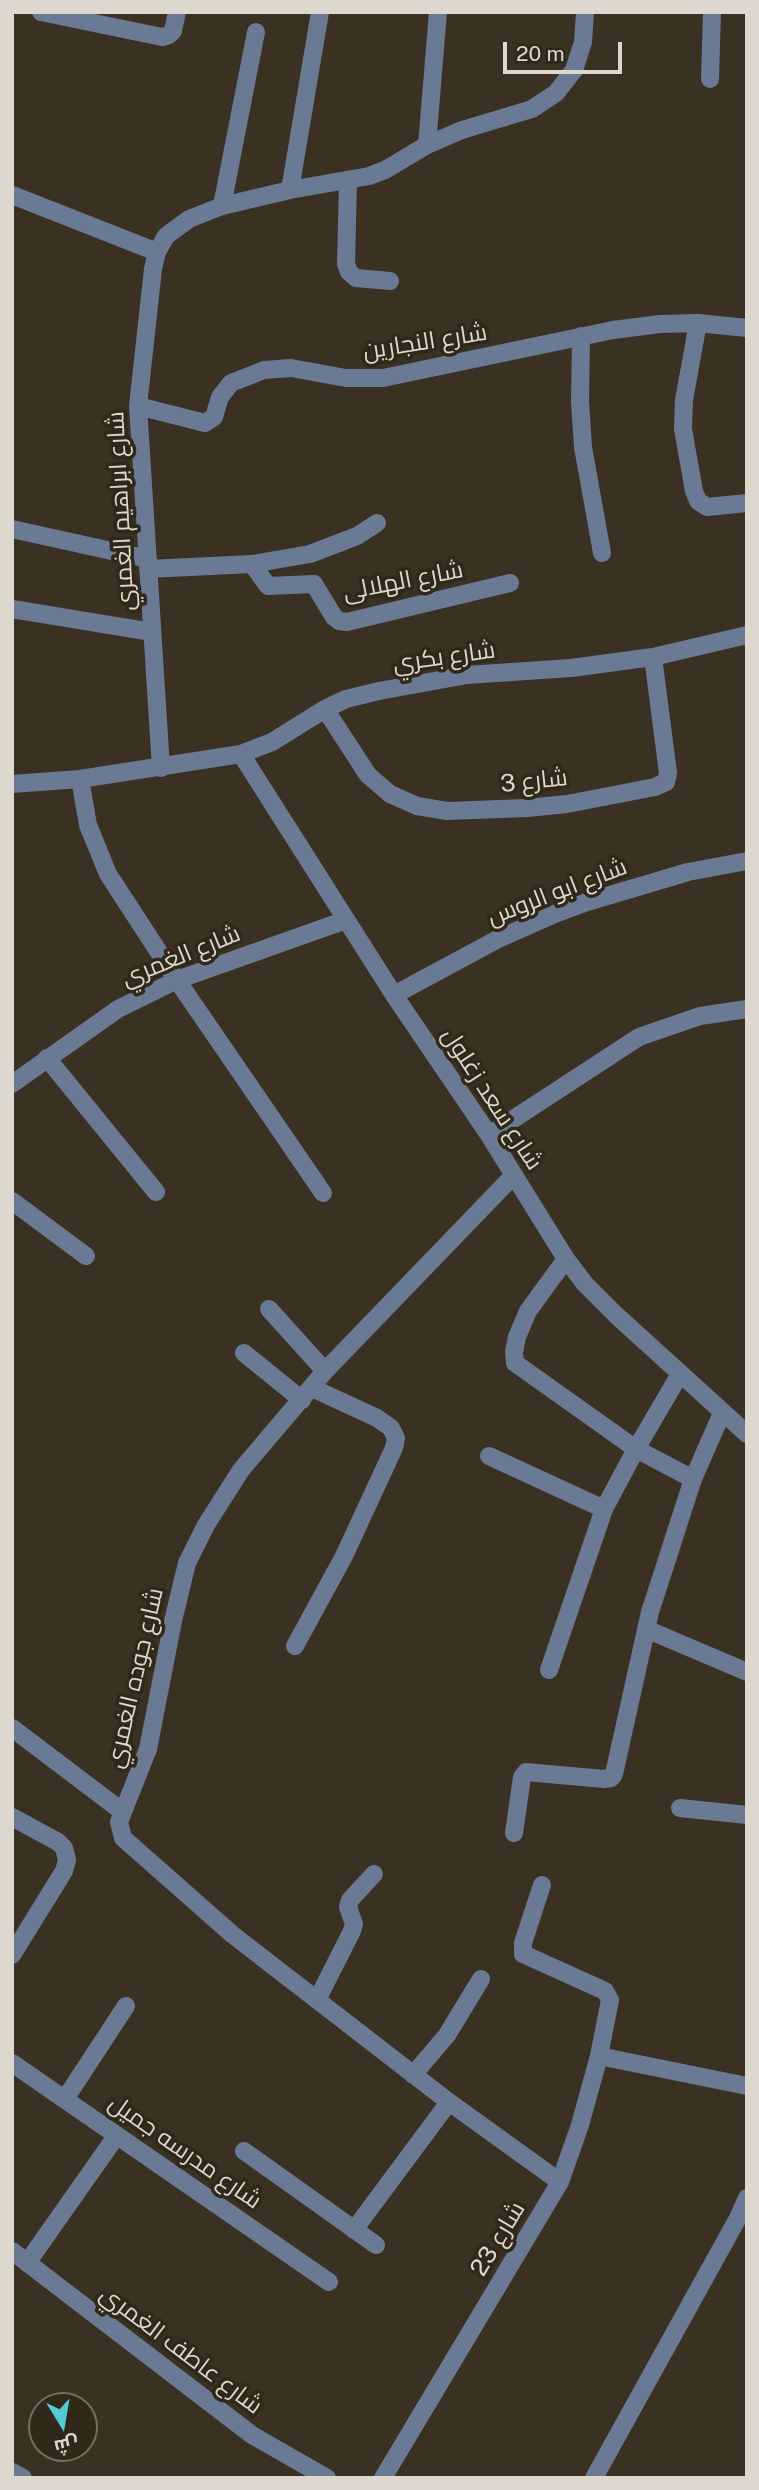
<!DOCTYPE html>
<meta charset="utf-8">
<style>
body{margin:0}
#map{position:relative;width:759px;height:2490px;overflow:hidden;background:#3a3122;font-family:"Public Sans",Cairo,sans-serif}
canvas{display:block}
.frame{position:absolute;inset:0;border:14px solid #ddd7cd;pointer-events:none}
.north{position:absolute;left:28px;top:2392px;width:70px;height:70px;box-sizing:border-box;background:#302818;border:2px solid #756e60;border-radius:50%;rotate:169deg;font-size:19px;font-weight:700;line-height:28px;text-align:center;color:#ddd7cd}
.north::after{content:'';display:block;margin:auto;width:24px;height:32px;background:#52cbd7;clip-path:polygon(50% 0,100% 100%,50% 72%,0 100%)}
.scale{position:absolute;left:503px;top:42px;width:119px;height:32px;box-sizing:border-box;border:4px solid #ddd7cd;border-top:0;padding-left:9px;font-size:21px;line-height:24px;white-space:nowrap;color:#ddd7cd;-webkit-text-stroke:5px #302818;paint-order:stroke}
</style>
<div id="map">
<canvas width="759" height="2490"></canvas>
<div class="frame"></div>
<div class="north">ش</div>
<div class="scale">20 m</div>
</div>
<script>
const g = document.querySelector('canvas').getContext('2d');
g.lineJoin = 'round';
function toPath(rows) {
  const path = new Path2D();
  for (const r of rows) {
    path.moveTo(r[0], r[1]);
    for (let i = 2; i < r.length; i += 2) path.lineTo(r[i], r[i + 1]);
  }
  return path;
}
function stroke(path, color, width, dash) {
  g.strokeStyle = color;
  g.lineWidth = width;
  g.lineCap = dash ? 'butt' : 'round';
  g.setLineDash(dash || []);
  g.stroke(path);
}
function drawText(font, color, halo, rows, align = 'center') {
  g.font = font + ' "Public Sans",Cairo,sans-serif';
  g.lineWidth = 7;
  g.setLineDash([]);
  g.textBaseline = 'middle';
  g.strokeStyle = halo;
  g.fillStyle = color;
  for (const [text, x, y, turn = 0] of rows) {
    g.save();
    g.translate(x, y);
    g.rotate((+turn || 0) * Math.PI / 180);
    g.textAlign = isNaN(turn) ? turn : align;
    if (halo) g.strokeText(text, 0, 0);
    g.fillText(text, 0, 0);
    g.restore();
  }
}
stroke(toPath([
 [41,12,162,37,169,35,173,31,177,12],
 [710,79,712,12],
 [427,145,438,12],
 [348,181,346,264,349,272,356,278,390,281],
 [290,190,320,12],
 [12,195,157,252],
 [222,206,256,32],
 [698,323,684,400,683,429,694,491,698,501,707,507,747,503],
 [581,336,580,402,583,447,602,553],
 [138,406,205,423,214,417,220,397,231,383,264,370,291,368,346,378,383,378,613,330,660,324,698,323,747,328],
 [12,529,148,559],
 [252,564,268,586,314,584,334,617,339,621,347,622,510,583],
 [148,569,252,564,310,554,357,536,377,523],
 [12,609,152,632],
 [325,709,368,775,390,794,417,806,447,811,527,808,567,804,655,787,666,782,668,773,653,657],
 [241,754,394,995,489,1135,566,1259,585,1284,616,1315,747,1434],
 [161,768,138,406,153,269,157,252,166,236,189,219,222,206,290,190,369,176,385,170,427,145,462,130,532,109,556,93,574,70,583,42,585,12],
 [80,779,88,825,108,874,177,980,323,1193],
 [12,784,80,779,241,754,272,742,325,709,346,699,379,691,467,675,571,668,653,657,747,635],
 [394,995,498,939,557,913,587,902,688,872,747,861],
 [47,1058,156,1192],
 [12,1084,118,1009,177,980,346,920],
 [489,1135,639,1037,700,1016,747,1009],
 [514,1175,325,1371,241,1470,206,1525,187,1563,173,1621,148,1749,119,1822,123,1838,233,1935,449,2102,560,2182],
 [12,1201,86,1256],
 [566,1259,528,1311,517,1337,514,1352,515,1363,636,1449,693,1479],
 [269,1309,325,1371],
 [244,1353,302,1400],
 [489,1456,604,1509],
 [646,1629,747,1672],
 [295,1646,344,1556,394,1448,396,1438,391,1428,377,1418,312,1388],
 [549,1670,604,1509,636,1449,680,1374],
 [12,1728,123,1812],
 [680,1808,747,1815],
 [12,1817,58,1842,64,1848,67,1860,64,1871,12,1955],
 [514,1833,522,1777,526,1772,604,1779,611,1778,614,1774,650,1612,693,1479,722,1413],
 [317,2000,352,1931,354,1924,348,1907,350,1900,374,1874],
 [599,2056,747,2086],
 [12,2063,329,2282],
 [413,2075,447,2035,481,1979],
 [65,2099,126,2006],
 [244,2151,376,2245],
 [354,2230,449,2102],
 [12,2251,252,2435,327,2478],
 [27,2263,117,2135],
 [12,2472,23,2478],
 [383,2478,560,2182,580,2125,599,2056,610,2000,605,1991,523,1954,523,1943,542,1885],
 [594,2478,738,2218,747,2198]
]), '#6b7a94', 18);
drawText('24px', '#ddd7cd', '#302818', [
 ["شارع النجارين",425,342,-9],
 ["شارع ابراهيم الغمري",121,511,-93],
 ["شارع الهلالى",403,581,-11],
 ["شارع بكري",444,657,-8],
 ["شارع 3",534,781,-6],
 ["شارع ابو الروس",557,892,-21],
 ["شارع الغمري",181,956,-22],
 ["شارع سعد زغلول",492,1099,57],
 ["شارع جوده الغمري",135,1678,-77],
 ["شارع مدرسه جميل",185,2152,35],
 ["شارع 23",498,2239,-59],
 ["شارع عاطف الغمري",181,2350,37]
]);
</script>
